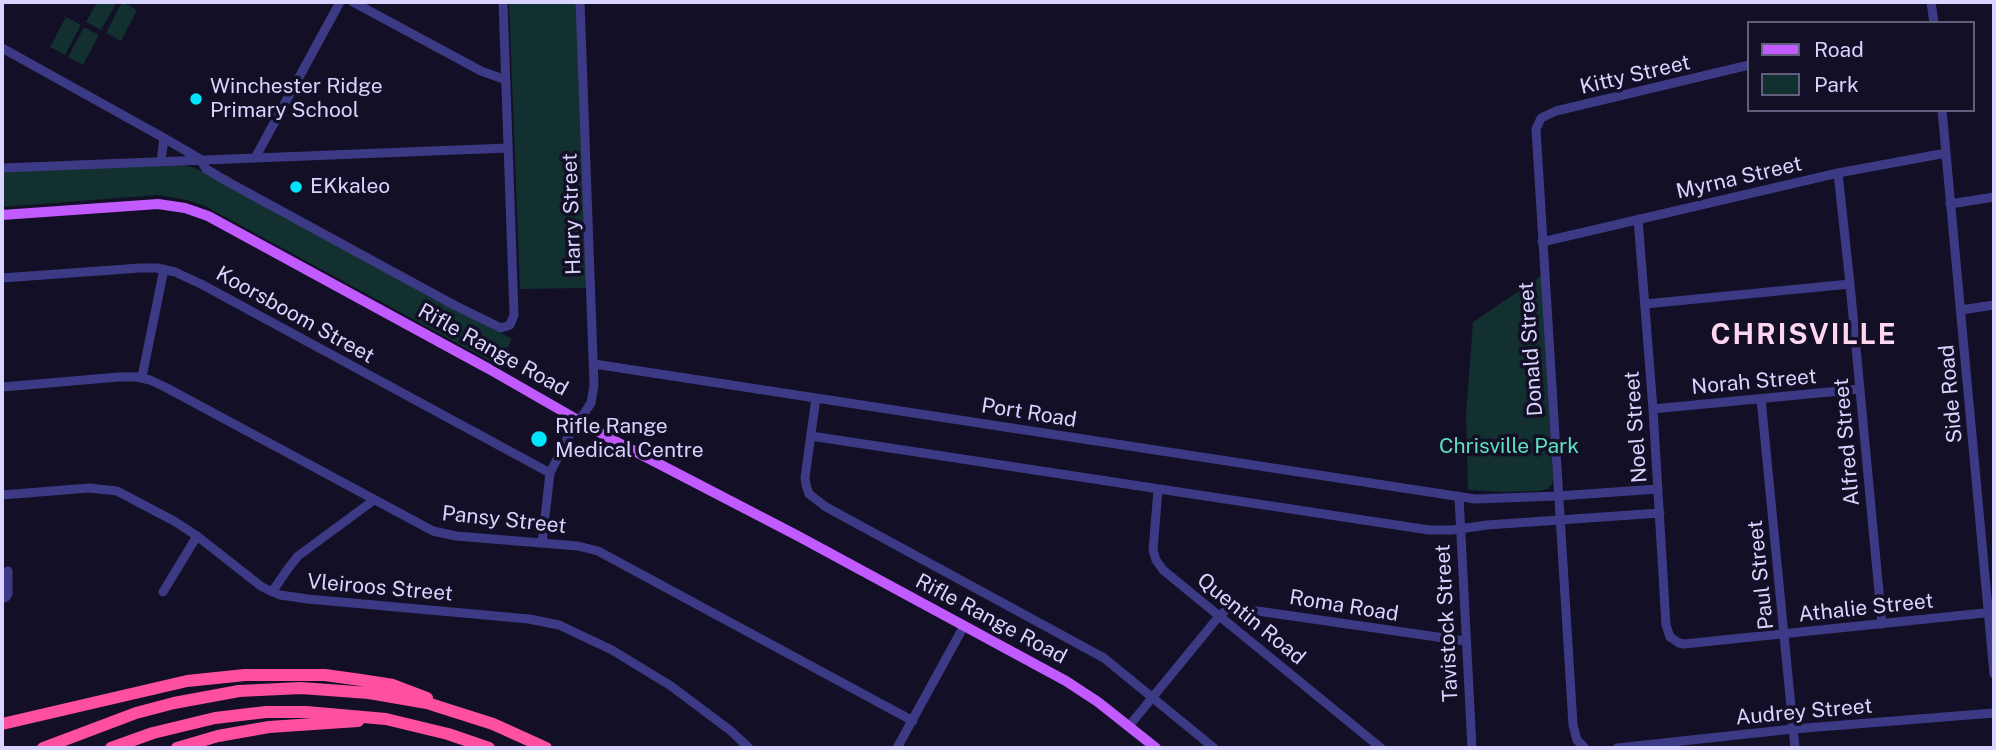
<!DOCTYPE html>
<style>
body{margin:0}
#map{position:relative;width:1996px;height:750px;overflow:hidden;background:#130f26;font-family:"Public Sans",sans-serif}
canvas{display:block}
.frame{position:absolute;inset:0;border:4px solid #d9d4ff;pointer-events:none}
.legend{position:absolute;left:1747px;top:21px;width:228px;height:91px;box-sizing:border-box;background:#130f26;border:2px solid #625e7d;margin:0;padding:9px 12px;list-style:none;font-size:21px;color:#d9d4ff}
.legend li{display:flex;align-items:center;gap:14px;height:35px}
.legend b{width:35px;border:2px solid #625e7d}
</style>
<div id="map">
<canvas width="1996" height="750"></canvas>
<div class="frame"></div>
<ul class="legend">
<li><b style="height:9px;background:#c25bff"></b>Road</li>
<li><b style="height:19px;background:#12302f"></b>Park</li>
</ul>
</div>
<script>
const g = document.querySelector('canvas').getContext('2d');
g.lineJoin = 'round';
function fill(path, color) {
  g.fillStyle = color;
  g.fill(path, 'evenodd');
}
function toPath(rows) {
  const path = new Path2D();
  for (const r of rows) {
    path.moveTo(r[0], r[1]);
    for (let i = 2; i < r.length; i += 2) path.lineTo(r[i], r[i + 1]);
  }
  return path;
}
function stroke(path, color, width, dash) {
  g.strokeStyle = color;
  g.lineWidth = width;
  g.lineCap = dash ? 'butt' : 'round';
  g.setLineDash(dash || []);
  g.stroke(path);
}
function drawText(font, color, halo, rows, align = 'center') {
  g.font = font + ' "Public Sans",sans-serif';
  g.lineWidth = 7;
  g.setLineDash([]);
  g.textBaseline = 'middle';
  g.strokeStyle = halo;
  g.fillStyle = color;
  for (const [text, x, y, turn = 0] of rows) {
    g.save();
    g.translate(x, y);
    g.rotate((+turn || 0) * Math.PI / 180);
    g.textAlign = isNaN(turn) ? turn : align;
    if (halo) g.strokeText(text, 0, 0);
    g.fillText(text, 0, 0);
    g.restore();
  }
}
fill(toPath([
 [97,2,117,2,101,30,86,22],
 [122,2,137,10,121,41,106,33],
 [509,2,577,2,587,288,520,289],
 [66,17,81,25,65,55,50,47],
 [84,27,99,35,83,65,68,57],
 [181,164,195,168,212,176,512,339,499,366,205,206,187,200,158,195,2,207,2,171],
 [1541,276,1553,479,1552,484,1548,489,1540,491,1504,492,1468,490,1466,415,1473,322]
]), '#12302f');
stroke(toPath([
 [353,2,481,71,506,80],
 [1931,2,1934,23],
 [2,48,164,138,200,159,206,169,230,183,454,305,501,328,510,325,514,315,503,2],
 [1942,110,1994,674],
 [255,158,340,2],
 [161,161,164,138],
 [2,168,508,148],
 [1838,173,1850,284,1882,624],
 [1950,204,1994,197],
 [1638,219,1653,409,1666,625,1670,637,1679,643,1684,644,1994,612],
 [1542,242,1838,173,1946,153],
 [2,278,140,268,157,268,175,272,201,284,550,473],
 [1645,304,1850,284],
 [1961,310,1994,305],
 [594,364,1475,499,1558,496,1658,489],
 [142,377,164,269],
 [2,387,119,377,137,377,150,380,165,387,433,531,456,536,578,546,598,551,913,721],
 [816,398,805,477,806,485,809,494,826,507,1104,658,1214,748],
 [1761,399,1795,748],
 [1653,409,1860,389],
 [811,436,1429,530,1452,530,1487,525,1660,513],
 [1158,490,1153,550,1156,560,1163,570,1381,748],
 [2,495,89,488,117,491,174,521,197,536,262,587,280,595,308,599,529,619,559,625,612,650,671,686,731,731,749,748],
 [1459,497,1472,748],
 [542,543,550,473,567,439,591,403,594,385,580,2],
 [163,592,197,536],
 [272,592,287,570,298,556,374,500],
 [2,599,6,597,8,594,8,571],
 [1129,726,1220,615,1230,607,1465,641],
 [897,748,964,626],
 [1585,748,1577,740,1573,725,1536,129,1541,118,1556,111,1749,65],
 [1617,748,1793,729,1994,713]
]), '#3d3a85', 9);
stroke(toPath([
 [2,215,158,204,185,208,208,216,489,369,611,439,798,536,1066,681,1098,702,1156,748]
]), '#c25bff', 10);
stroke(toPath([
 [2,724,187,681,245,675,325,675,361,680,393,685,427,698],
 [43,748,136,713,174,703,239,691,301,688,369,693,427,703,493,724,546,748],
 [111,748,153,733,215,718,266,712,306,712,386,719,448,734,489,748],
 [177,748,218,736,269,727,358,721]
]), '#ff4fa3', 12);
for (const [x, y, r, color] of [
 [196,99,7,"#00e5ff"],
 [296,187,7,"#00e5ff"],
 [539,439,9,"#00e5ff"]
]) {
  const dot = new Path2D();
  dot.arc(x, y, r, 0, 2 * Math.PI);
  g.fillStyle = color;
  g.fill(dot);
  stroke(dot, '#130f26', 2.5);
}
drawText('21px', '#d9d4ff', '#130f26', [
 ["Kitty Street",1635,75,-13],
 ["Myrna Street",1739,178,-13],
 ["Harry Street",572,214,-92],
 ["Koorsboom Street",295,315,29],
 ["Donald Street",1531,349,-94],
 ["Rifle Range Road",493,350,29],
 ["Norah Street",1754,382,-5],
 ["Side Road",1951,394,-95],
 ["Port Road",1029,413,9],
 ["Noel Street",1636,427,-94],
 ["Alfred Street",1847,442,-95],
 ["Pansy Street",504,520,6],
 ["Paul Street",1761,575,-96],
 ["Vleiroos Street",380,588,5],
 ["Roma Road",1344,606,9],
 ["Athalie Street",1866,608,-6],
 ["Rifle Range Road",991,619,28],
 ["Quentin Road",1251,619,39],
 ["Tavistock Street",1447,623,-93],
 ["Audrey Street",1804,712,-5]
]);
drawText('21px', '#d9d4ff', '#130f26', [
 ["Winchester Ridge",210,87],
 ["Primary School",210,111],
 ["EKkaleo",310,187],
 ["Rifle Range",555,427],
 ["Medical Centre",555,451]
], 'left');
drawText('21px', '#5fe0c0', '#130f26', [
 ["Chrisville Park",1509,447]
]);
g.letterSpacing = '2px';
drawText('bold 28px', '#ffd6f0', '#130f26', [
 ["CHRISVILLE",1804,335]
]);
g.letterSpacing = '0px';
</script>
